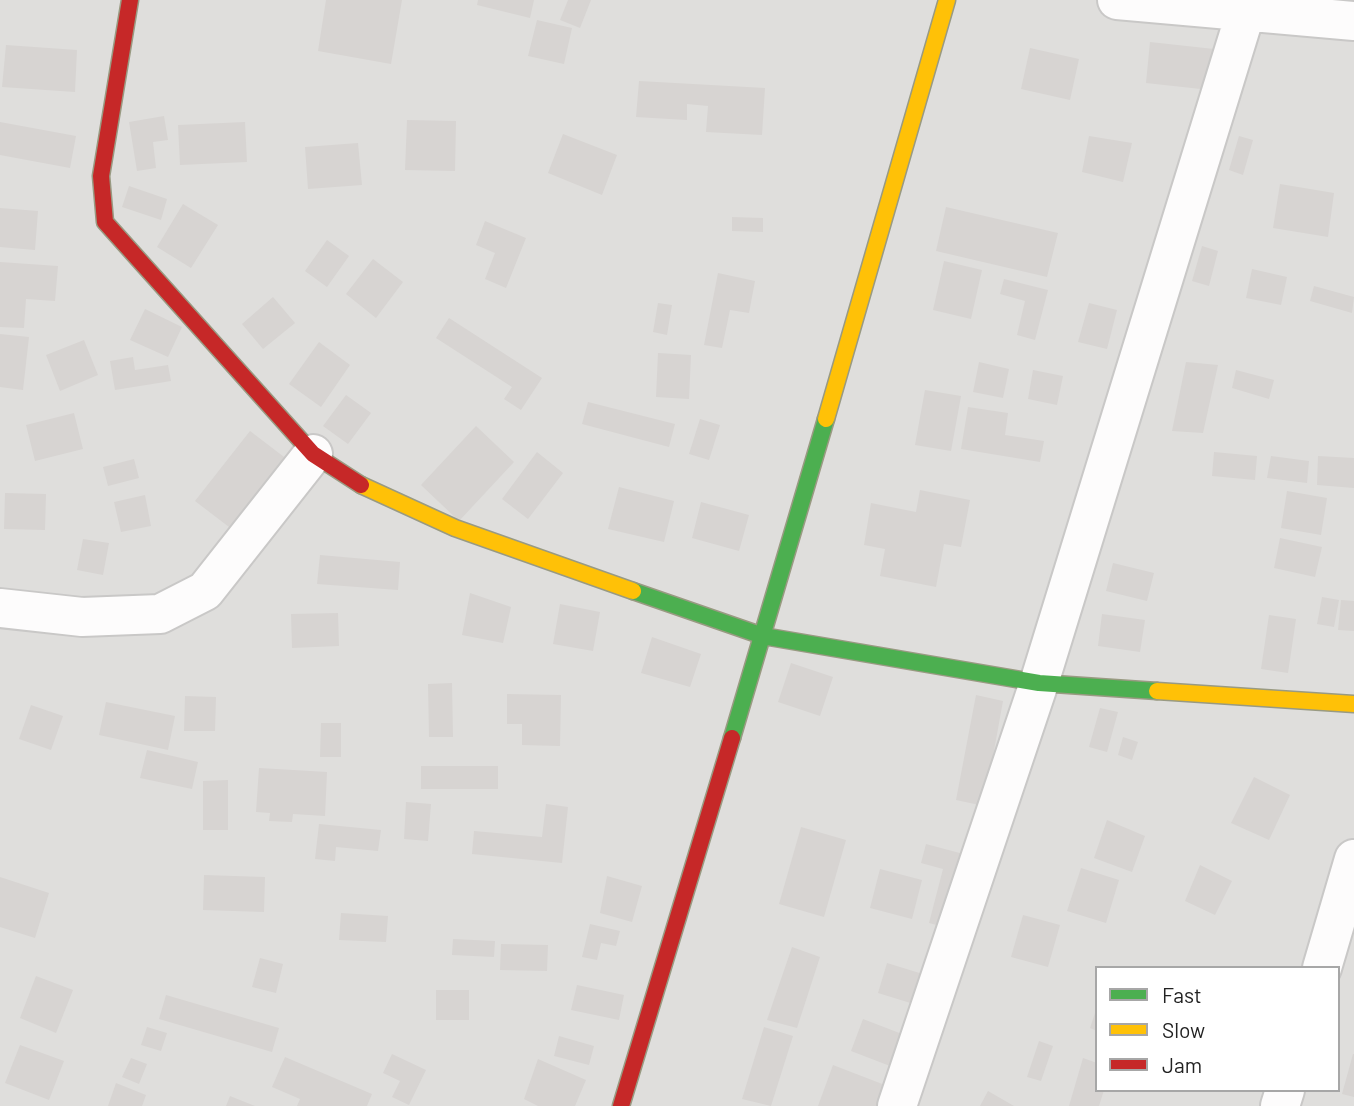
<!DOCTYPE html>
<style>
body{margin:0}
#map{position:relative;width:1354px;height:1106px;overflow:hidden;background:#f0eeeb;font-family:Barlow,sans-serif}
canvas{display:block}
.legend{position:absolute;left:1095px;top:966px;width:245px;height:126px;box-sizing:border-box;background:#fff;border:2px solid #a7a7a7;margin:0;padding:9px 12px;list-style:none;font-size:21px;color:#222}
.legend li{display:flex;align-items:center;gap:14px;height:35px}
.legend b{width:35px;border:2px solid #a7a7a7}
</style>
<div id="map">
<canvas width="1354" height="1106"></canvas>
<ul class="legend">
<li><b style="height:9px;background:#4caf50"></b>Fast</li>
<li><b style="height:9px;background:#ffc107"></b>Slow</li>
<li><b style="height:9px;background:#c62828"></b>Jam</li>
</ul>
</div>
<script>
const g = document.querySelector('canvas').getContext('2d');
g.lineJoin = 'round';
function fill(path, color) {
  g.fillStyle = color;
  g.fill(path, 'evenodd');
}
function toPath(rows) {
  const path = new Path2D();
  for (const r of rows) {
    path.moveTo(r[0], r[1]);
    for (let i = 2; i < r.length; i += 2) path.lineTo(r[i], r[i + 1]);
  }
  return path;
}
function stroke(path, color, width, dash) {
  g.strokeStyle = color;
  g.lineWidth = width;
  g.lineCap = dash ? 'butt' : 'round';
  g.setLineDash(dash || []);
  g.stroke(path);
}
fill(toPath([
 [0,0,1354,0,1354,1106,0,1106],
 [1097,968,1338,968,1338,1090,1097,1090]
]), '#dfdedc');
fill(toPath([
 [326,0,402,0,391,64,318,51],
 [478,0,534,0,530,18,477,5],
 [568,0,591,0,580,28,560,20],
 [537,20,572,28,564,64,528,56],
 [1150,42,1214,49,1210,90,1146,83],
 [6,45,77,50,75,92,2,87],
 [1030,48,1079,59,1070,100,1021,89],
 [639,81,765,88,762,135,706,132,708,106,687,104,687,120,636,117],
 [164,116,168,140,153,142,156,168,137,171,129,122],
 [407,120,456,121,455,171,405,170],
 [0,122,76,136,70,168,0,155],
 [245,122,247,162,180,165,178,125],
 [563,134,617,155,602,195,548,173],
 [1089,136,1132,143,1123,182,1082,172],
 [1239,136,1253,140,1243,175,1229,170],
 [358,143,362,185,308,189,305,147],
 [1280,184,1334,193,1328,237,1273,228],
 [129,186,167,199,161,220,122,207],
 [183,204,218,225,191,268,157,247],
 [946,207,1058,233,1047,277,936,251],
 [0,208,38,211,35,250,0,247],
 [732,217,763,218,763,232,732,231],
 [485,221,526,238,506,288,485,279,495,253,476,245],
 [327,240,349,256,327,287,305,271],
 [1202,246,1218,251,1209,286,1192,281],
 [373,259,403,282,376,318,346,294],
 [944,261,982,270,971,319,933,310],
 [0,262,58,266,55,301,26,299,24,328,0,327],
 [1252,269,1287,277,1281,305,1246,298],
 [718,273,755,281,749,313,730,310,722,348,704,345],
 [1004,279,1048,290,1035,340,1017,335,1025,301,1000,294],
 [1314,286,1354,297,1352,313,1310,301],
 [273,297,295,323,263,349,242,324],
 [658,303,672,305,667,335,653,332],
 [1089,303,1117,310,1107,349,1078,342],
 [145,309,182,327,168,357,130,340],
 [449,318,542,378,521,410,504,399,512,387,436,338],
 [0,334,29,337,23,390,0,387],
 [84,340,98,375,60,391,46,355],
 [319,342,350,365,321,407,289,384],
 [658,353,691,355,689,399,656,397],
 [133,357,135,370,168,365,171,381,115,390,110,361],
 [979,362,1009,369,1003,398,973,392],
 [1186,362,1218,365,1203,433,1172,431],
 [1033,370,1063,376,1057,405,1028,399],
 [1236,370,1274,380,1269,399,1232,388],
 [925,390,961,396,951,451,915,445],
 [346,395,371,413,348,444,323,426],
 [588,402,675,424,669,447,582,424],
 [968,407,1008,413,1005,435,1044,441,1040,462,961,449],
 [74,413,83,449,35,461,26,425],
 [700,419,720,425,709,460,689,454],
 [476,426,514,462,459,521,421,485],
 [250,431,288,460,233,530,195,501],
 [537,452,563,473,528,519,502,499],
 [1214,452,1257,456,1255,480,1212,476],
 [1271,456,1309,461,1307,483,1267,478],
 [1318,456,1354,458,1354,488,1317,485],
 [134,459,139,478,108,486,103,467],
 [619,487,674,501,664,542,608,529],
 [920,490,970,500,961,547,944,544,936,587,880,576,885,549,864,545,871,503,916,512],
 [1287,491,1327,498,1321,535,1281,528],
 [5,493,46,494,45,530,4,529],
 [145,495,151,526,121,532,114,502],
 [701,502,749,515,739,551,692,538],
 [1280,538,1322,547,1315,577,1274,568],
 [83,539,109,543,103,575,77,570],
 [320,555,400,562,398,590,317,584],
 [1113,563,1154,573,1147,601,1106,591],
 [470,593,511,607,503,643,462,635],
 [1322,597,1339,600,1334,627,1317,624],
 [1341,600,1354,601,1354,631,1338,630],
 [560,604,600,612,593,651,553,644],
 [338,613,339,646,292,648,291,614],
 [1102,614,1145,620,1140,652,1098,646],
 [1269,615,1296,619,1288,673,1261,669],
 [652,637,701,654,690,687,641,673],
 [791,663,833,677,820,716,778,702],
 [452,683,453,737,429,737,428,684],
 [507,694,561,695,560,746,522,745,522,724,507,724],
 [976,695,1003,701,984,806,956,800],
 [185,696,216,697,215,731,184,731],
 [106,702,175,716,168,750,99,735],
 [31,705,63,716,51,750,19,739],
 [1100,708,1118,712,1107,752,1089,747],
 [321,723,341,723,341,757,320,757],
 [1123,737,1138,742,1132,760,1118,755],
 [147,750,198,762,192,789,140,778],
 [421,766,498,766,498,789,421,789],
 [259,768,327,772,325,816,293,814,292,822,269,821,270,813,256,812],
 [1254,777,1290,795,1269,840,1231,823],
 [228,780,228,830,203,830,203,781],
 [406,802,431,804,428,841,404,839],
 [546,804,568,807,562,863,472,854,474,831,542,837],
 [1107,820,1145,836,1132,872,1094,858],
 [319,824,381,830,378,851,336,847,335,861,315,859],
 [801,827,846,840,824,917,779,904],
 [926,844,971,856,952,929,929,923,943,869,921,863],
 [1200,865,1232,881,1215,915,1185,901],
 [1081,868,1119,880,1106,923,1067,911],
 [880,869,922,880,912,919,870,908],
 [204,875,265,877,264,912,203,910],
 [607,876,642,886,632,922,600,913],
 [0,877,49,893,35,938,0,927],
 [341,913,388,916,386,942,339,940],
 [1023,915,1060,925,1048,967,1011,957],
 [590,924,620,931,616,946,601,943,597,960,582,957],
 [453,939,495,941,494,957,452,955],
 [501,944,548,945,547,971,500,970],
 [792,947,820,957,797,1028,767,1020],
 [260,958,283,964,276,993,252,987],
 [887,963,926,975,917,1005,878,993],
 [36,976,73,990,56,1033,20,1018],
 [577,985,624,995,619,1020,571,1010],
 [436,990,469,990,469,1020,436,1020],
 [166,995,279,1028,272,1052,159,1019],
 [1097,1007,1097,1031,1090,1028],
 [863,1019,902,1034,890,1066,851,1051],
 [147,1027,167,1033,161,1051,141,1045],
 [764,1027,793,1036,771,1106,742,1099],
 [559,1036,594,1046,589,1065,554,1056],
 [1039,1041,1053,1046,1041,1081,1027,1077],
 [20,1045,64,1061,49,1100,5,1083],
 [392,1054,426,1070,409,1105,392,1097,400,1081,383,1073],
 [1353,1054,1354,1054,1354,1097,1342,1094],
 [285,1057,372,1094,367,1106,297,1106,300,1099,272,1087],
 [131,1058,147,1064,139,1084,122,1077],
 [1083,1058,1097,1063,1097,1090,1104,1090,1099,1106,1069,1106],
 [538,1059,586,1080,575,1106,538,1106,524,1099],
 [833,1065,890,1087,883,1106,818,1106],
 [116,1083,146,1095,142,1106,108,1106],
 [988,1091,1014,1106,980,1106],
 [230,1096,255,1106,226,1106]
]), '#d7d4d2');
const street = toPath([
 [1117,0,1354,21],
 [0,608,82,617,160,614,205,591,313,454],
 [1322,968,1354,859],
 [897,1106,1039,683,1246,11],
 [1280,1106,1285,1090]
]);
const fast = toPath([
 [633,591,763,636,1039,683,1157,691],
 [732,738,826,419]
]);
const slow = toPath([
 [826,419,947,0],
 [361,485,455,528,633,591],
 [1157,691,1354,704]
]);
const jam = toPath([
 [130,0,101,176,105,222,313,454,361,485],
 [621,1106,732,738]
]);
stroke(street, '#c9c8c7', 42);
stroke(fast, '#999a82', 19);
stroke(slow, '#999a82', 19);
stroke(jam, '#999a82', 19);
stroke(street, '#fdfcfc', 38);
stroke(fast, '#4caf50', 16);
stroke(slow, '#ffc107', 16);
stroke(jam, '#c62828', 16);
</script>
